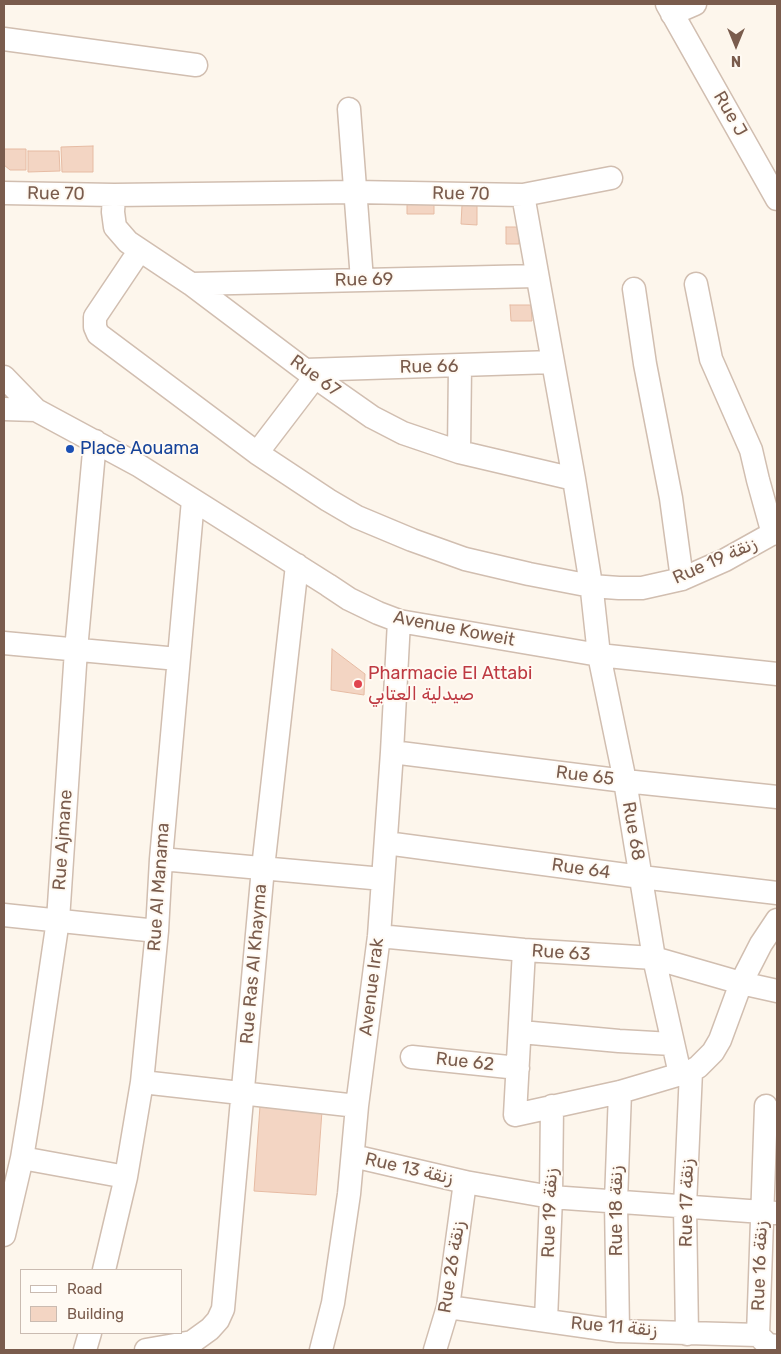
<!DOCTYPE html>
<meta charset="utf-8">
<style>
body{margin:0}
#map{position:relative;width:781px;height:1354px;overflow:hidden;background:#fdf6ec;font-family:Rubik,sans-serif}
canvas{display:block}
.frame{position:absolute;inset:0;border:5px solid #7a5c4d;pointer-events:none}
.legend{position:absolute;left:20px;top:1269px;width:162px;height:65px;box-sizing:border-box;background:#fffaf3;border:1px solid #cabbb1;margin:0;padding:6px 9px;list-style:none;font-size:15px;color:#7a5c4d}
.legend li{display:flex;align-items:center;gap:10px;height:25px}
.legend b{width:25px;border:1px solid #cabbb1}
.north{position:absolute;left:711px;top:20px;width:50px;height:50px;-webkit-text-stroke:4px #fffaf3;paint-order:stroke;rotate:180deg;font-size:14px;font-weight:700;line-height:20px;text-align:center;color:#7a5c4d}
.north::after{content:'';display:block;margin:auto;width:18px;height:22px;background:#7a5c4d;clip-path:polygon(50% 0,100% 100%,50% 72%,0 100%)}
</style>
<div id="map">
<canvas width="781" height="1354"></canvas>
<div class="frame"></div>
<ul class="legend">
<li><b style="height:6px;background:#fff"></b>Road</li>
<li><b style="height:14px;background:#f3d5c3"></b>Building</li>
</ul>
<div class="north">N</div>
</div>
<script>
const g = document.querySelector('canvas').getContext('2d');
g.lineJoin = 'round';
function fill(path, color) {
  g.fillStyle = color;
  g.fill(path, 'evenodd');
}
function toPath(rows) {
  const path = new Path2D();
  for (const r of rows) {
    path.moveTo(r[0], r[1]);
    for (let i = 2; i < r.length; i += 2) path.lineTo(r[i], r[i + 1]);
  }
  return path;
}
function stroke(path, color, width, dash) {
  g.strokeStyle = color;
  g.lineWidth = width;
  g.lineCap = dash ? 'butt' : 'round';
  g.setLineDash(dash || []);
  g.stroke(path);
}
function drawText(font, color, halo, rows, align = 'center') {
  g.font = font + ' Rubik,"Noto Sans Arabic",sans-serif';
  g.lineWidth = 4;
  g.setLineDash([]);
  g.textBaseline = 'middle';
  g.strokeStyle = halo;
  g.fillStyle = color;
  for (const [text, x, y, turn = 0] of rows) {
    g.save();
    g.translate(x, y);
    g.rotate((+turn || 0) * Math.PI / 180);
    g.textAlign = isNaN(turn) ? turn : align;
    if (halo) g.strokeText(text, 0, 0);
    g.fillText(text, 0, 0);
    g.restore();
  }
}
const building = toPath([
 [93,146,93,172,62,172,61,147,93,146],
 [4,149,26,149,26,170,10,170,4,165,4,149],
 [28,151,59,151,60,171,28,172,28,151],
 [434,194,434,214,407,214,407,195,434,194],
 [462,205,477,205,477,225,461,224,462,205],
 [506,227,520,227,519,244,506,244,506,227],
 [510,305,531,305,532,321,511,321,510,305],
 [332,649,365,674,364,695,331,690,332,649],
 [260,1106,322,1111,316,1195,254,1191,260,1106]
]);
fill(building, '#f3d5c3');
stroke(building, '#e6bba3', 1);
const minor = toPath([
 [667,4,777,199],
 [672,14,695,4],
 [4,39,196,65],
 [349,109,362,280],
 [4,193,114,195,355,192,523,195,611,178],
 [114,195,113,212,115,227,128,242,191,284,305,370,372,417,403,433,459,452,574,479],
 [523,195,574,479,592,591,599,655,625,781,654,958,680,1074],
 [140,250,95,317,95,327,98,334,257,453,328,500,357,517,412,540,465,559,529,574,591,586,619,588,642,588,682,579,725,560,777,531],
 [191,284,537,276],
 [696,284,711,359,751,450,758,480,773,534],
 [634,289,645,364,671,498,682,579],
 [305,370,553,362],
 [4,377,36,410,138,465,328,585,349,599,378,613,399,621,599,655,777,674],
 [4,409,36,410],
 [459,452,460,366],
 [257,453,315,377],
 [4,643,178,659],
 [392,752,625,781,777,797],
 [386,843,641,877,777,893],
 [161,859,383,879],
 [4,915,157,931],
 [379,936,524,950,654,958,741,983,777,991],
 [524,950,515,1115,620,1092,691,1071,698,1067,713,1052,720,1040,741,983,761,944,777,920],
 [521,1032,619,1041,672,1044],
 [412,1057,518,1068],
 [142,1082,357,1106],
 [353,1156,465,1182,551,1197,777,1213],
 [22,1158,126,1177],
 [4,1235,22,1158,31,1103,58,920,76,650,95,441],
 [104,1270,126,1177,142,1082,157,931,161,859,193,500],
 [448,1307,618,1331,758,1335,768,1345,777,1346],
 [546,1320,551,1197,552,1106],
 [618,1331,616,1201,620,1092],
 [687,1334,685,1206,691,1071],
 [758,1335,766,1106],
 [85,1350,90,1333],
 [146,1350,192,1342],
 [190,1350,192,1342,210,1329,218,1320,223,1309,263,868,297,565],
 [321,1350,333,1303,349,1194,357,1106,379,936,392,752,399,621],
 [435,1350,448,1307,465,1182]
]);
stroke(minor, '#d1beb0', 25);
stroke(minor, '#fff', 22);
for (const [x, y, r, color] of [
 [70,449,5,"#1a4fb4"],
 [358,684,5,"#e0444e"]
]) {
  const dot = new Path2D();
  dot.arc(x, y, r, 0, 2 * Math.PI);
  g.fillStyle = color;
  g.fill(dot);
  stroke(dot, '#fffaf3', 2);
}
drawText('18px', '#7a5c4d', '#fffaf3', [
 ["Rue J",730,114,60],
 ["Rue 70",56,194,1],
 ["Rue 70",461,194,1],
 ["Rue 69",364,280,-1],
 ["Rue 66",429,367,-1],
 ["Rue 67",315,376,36],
 ["Rue 19 زنقة",715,561,-24],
 ["Avenue Koweit",454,629,11],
 ["Rue 65",585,776,7],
 ["Rue 68",633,831,80],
 ["Rue Ajmane",63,840,-86],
 ["Rue 64",581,869,8],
 ["Rue Al Manama",159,887,-86],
 ["Rue 63",561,953,4],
 ["Rue Ras Al Khayma",254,964,-85],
 ["Avenue Irak",372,987,-83],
 ["Rue 62",465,1062,6],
 ["Rue 13 زنقة",409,1169,13],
 ["Rue 17 زنقة",687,1203,-89],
 ["Rue 18 زنقة",617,1211,-90],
 ["Rue 19 زنقة",550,1213,-88],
 ["Rue 16 زنقة",760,1266,-88],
 ["Rue 26 زنقة",452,1267,-81],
 ["Rue 11 زنقة",614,1327,5]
]);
drawText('18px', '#164399', '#fffaf3', [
 ["Place Aouama",80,449]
], 'left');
drawText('18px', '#be3a42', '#fffaf3', [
 ["Pharmacie El Attabi",368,674],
 ["صيدلية العتابي",368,695]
], 'left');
</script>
